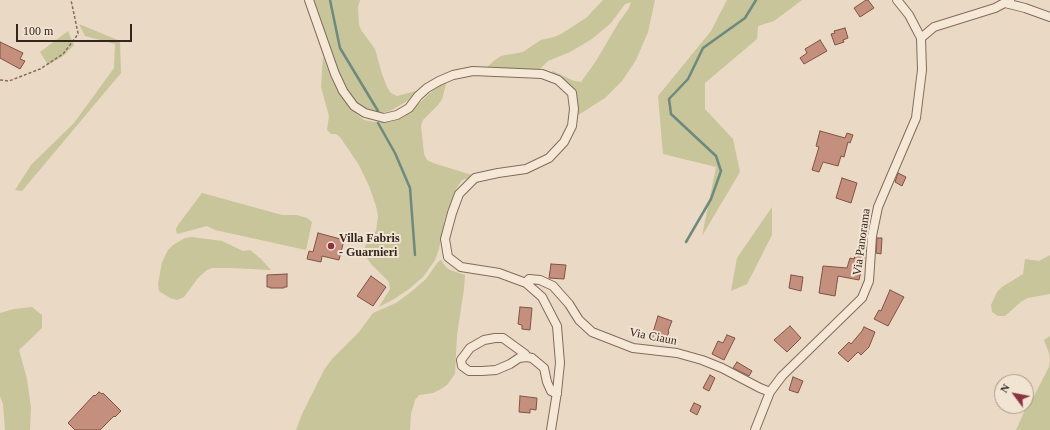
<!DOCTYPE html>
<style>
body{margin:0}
#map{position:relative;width:1050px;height:430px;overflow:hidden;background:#ead9c4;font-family:"Times New Roman",serif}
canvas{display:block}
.north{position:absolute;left:994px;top:374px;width:40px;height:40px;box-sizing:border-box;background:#f2e4d3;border:1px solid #a6988b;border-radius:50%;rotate:302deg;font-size:11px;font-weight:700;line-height:16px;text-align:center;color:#34261f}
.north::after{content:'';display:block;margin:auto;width:14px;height:18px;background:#8c3240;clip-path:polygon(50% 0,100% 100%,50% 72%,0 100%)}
.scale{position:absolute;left:16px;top:24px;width:116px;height:18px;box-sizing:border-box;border:2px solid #34261f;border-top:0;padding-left:5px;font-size:12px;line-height:14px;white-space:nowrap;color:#34261f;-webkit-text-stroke:3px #f2e4d3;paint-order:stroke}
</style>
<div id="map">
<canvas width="1050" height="430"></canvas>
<div class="north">N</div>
<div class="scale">100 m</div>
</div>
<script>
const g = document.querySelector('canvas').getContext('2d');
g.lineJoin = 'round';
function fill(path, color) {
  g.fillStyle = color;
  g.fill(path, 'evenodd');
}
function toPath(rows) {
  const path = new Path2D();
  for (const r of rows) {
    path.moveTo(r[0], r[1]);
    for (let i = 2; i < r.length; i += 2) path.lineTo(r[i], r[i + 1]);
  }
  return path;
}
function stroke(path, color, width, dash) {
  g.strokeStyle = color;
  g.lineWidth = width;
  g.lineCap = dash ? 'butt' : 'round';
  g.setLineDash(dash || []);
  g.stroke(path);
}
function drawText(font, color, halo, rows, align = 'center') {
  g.font = font + ' "Times New Roman",serif';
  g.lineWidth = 4;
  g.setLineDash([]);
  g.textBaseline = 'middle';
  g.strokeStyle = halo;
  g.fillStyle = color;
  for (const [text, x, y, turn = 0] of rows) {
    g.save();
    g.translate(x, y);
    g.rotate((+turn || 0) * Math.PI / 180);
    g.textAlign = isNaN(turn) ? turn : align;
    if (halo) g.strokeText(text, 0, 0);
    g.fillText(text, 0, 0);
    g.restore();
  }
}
fill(toPath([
 [310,0,360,0,358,7,359,24,361,30,375,49,382,74,387,87,391,93,397,96,416,91,409,100,390,111,380,113,365,109,356,103,345,88,335,67],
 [603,0,655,0,648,32,636,60,622,81,605,98,572,119,571,94,548,76,553,71,574,81,581,82,596,61,619,22,629,8,631,2,625,4,611,23,592,39,570,52,548,61,535,74,485,69,495,60,501,56,523,52,541,40,554,37,561,34,586,18],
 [727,0,802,0,774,21,758,26,757,39,705,83,705,109,733,139,740,172,702,236,716,167,663,154,658,96,711,31],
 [79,24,120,41,121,73,22,191,15,190,31,165,74,123,114,68,115,44,85,36],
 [68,31,74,45,63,56,48,65,40,52],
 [323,57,332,80,350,109,364,120,374,122,390,122,403,118,439,85,450,78,446,84,442,99,438,105,423,120,421,126,424,154,427,160,433,163,475,176,462,180,456,189,445,218,439,249,435,260,423,277,409,289,394,299,379,307,390,289,389,282,371,264,363,252,367,242,376,231,378,216,376,206,369,186,359,165,340,137,336,134,331,134,327,130,329,116,321,87],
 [202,193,282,215,297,215,307,218,312,222,306,250,215,230,207,226,177,234,176,229,178,225],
 [772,207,772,235,747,284,731,291,737,258],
 [192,237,222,241,243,251,250,250,261,259,271,270,232,268,212,268,207,270,198,278,184,297,177,300,170,298,159,291,158,284,162,262,168,250,173,245,185,238],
 [1050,255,1050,294,1028,298,1022,301,1005,316,998,316,992,312,991,305,997,292,1002,287,1023,274,1025,259,1039,261],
 [441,260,446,267,450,270,465,275,464,289,457,335,455,374,447,385,441,389,433,393,419,395,415,400,411,414,410,430,296,430,302,414,324,370,332,359,359,332,373,313,396,303,411,292,426,279,438,262],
 [32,307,42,315,42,328,19,350,27,379,31,408,30,430,5,430,3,404,0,396,0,313,14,309],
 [1050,336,1050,430,1016,430,1025,410,1033,398,1049,367,1050,360,1049,353,1044,340]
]), '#c7c599');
stroke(toPath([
 [330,0,340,48,378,111],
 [378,123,395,153,410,188,415,255],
 [686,242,711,199,721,171,716,156,671,114,669,99,688,79,703,48,745,18,756,0]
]), '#6d8a7f', 2.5);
const building = toPath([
 [866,0,868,0,874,8,860,17,854,8,866,0],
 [845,28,848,38,843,40,844,42,835,45,831,34,835,33,834,31,845,28],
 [820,40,827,51,804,64,800,58,807,53,805,49,820,40],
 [0,42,23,53,20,59,25,61,20,69,0,58,0,42],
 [820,131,845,138,847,133,853,135,850,143,848,142,844,157,841,156,838,166,823,162,819,172,812,170,819,147,816,146,820,131],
 [898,173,906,177,902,186,895,182,898,173],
 [842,178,857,183,851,203,836,198,842,178],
 [318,233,344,240,339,260,322,256,321,262,307,259,309,251,313,252,318,233],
 [877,238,882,238,881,254,876,253,877,238],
 [855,255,864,257,859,280,838,276,835,296,819,293,823,266,847,268,850,258,854,259,855,255],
 [551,264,566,265,564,279,549,278,551,264],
 [287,274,287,287,284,287,284,288,270,288,270,287,267,287,267,275,287,274],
 [791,275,803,277,801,291,789,288,791,275],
 [371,276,386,287,373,306,357,296,371,276],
 [890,290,904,297,888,326,874,319,879,310,881,311,890,290],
 [520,307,532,308,530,330,522,329,522,325,518,324,520,307],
 [658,316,672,321,668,331,669,332,664,344,651,339,658,316],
 [790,326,801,338,787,352,774,340,790,326],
 [864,327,875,332,869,347,861,355,858,352,848,362,838,353,849,342,851,344,862,331,864,327],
 [727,335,735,338,724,360,712,354,718,341,723,343,727,335],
 [737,362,752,371,749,376,733,368,737,362],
 [710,375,715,378,709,391,703,388,710,375],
 [793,377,803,381,798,393,789,390,793,377],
 [99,392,102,394,103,393,121,411,115,417,114,416,100,430,75,430,68,423,94,395,95,396,99,392],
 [520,396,537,398,536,410,530,409,530,413,519,412,520,396],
 [694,403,701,406,697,415,690,411,694,403]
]);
fill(building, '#c4907d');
stroke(building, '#805344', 1);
const minor = toPath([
 [309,0,335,74,343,91,354,106,365,113,384,118,397,115,409,108,418,96,427,88,439,81,453,75,473,71,542,74,558,80,572,93,574,109,572,126,564,142,549,158,526,169,498,173,475,178,459,194,452,213,445,239,448,257,461,267,499,273,526,283,542,297,557,326,560,363,557,392,551,430],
 [1005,3,1025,8,1050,17],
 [921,38,934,27,995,8,1010,0],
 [526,283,529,279,540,280,553,286,569,304,579,320,592,332,633,348,677,353,702,360,722,368,760,388,770,392],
 [527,357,525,354,503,338,495,338,484,340,470,348,461,360,462,366,469,371,482,371,496,370,510,364,519,358,527,357,532,358,544,368,547,382,551,391,557,394],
 [755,430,770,392,782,376,862,298,869,281,872,236,878,207,916,118,922,70,921,38,909,15,897,0]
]);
stroke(minor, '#836b5c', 10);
stroke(toPath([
 [0,80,9,81,40,69,63,54,76,37,78,33,71,0]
]), '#836b5c', 1.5, [3, 2]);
stroke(minor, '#f5e8d6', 8);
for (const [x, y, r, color] of [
 [331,246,4,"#8c3240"]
]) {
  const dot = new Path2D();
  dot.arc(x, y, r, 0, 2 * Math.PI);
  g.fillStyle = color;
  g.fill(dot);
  stroke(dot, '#f2e4d3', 1.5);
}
drawText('bold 12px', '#34261f', '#f2e4d3', [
 ["Villa Fabris",339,239],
 ["- Guarnieri",339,253]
], 'left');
drawText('12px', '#34261f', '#f2e4d3', [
 ["Via Panorama",862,242,-82],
 ["Via Ciaun",653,337,11]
]);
</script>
